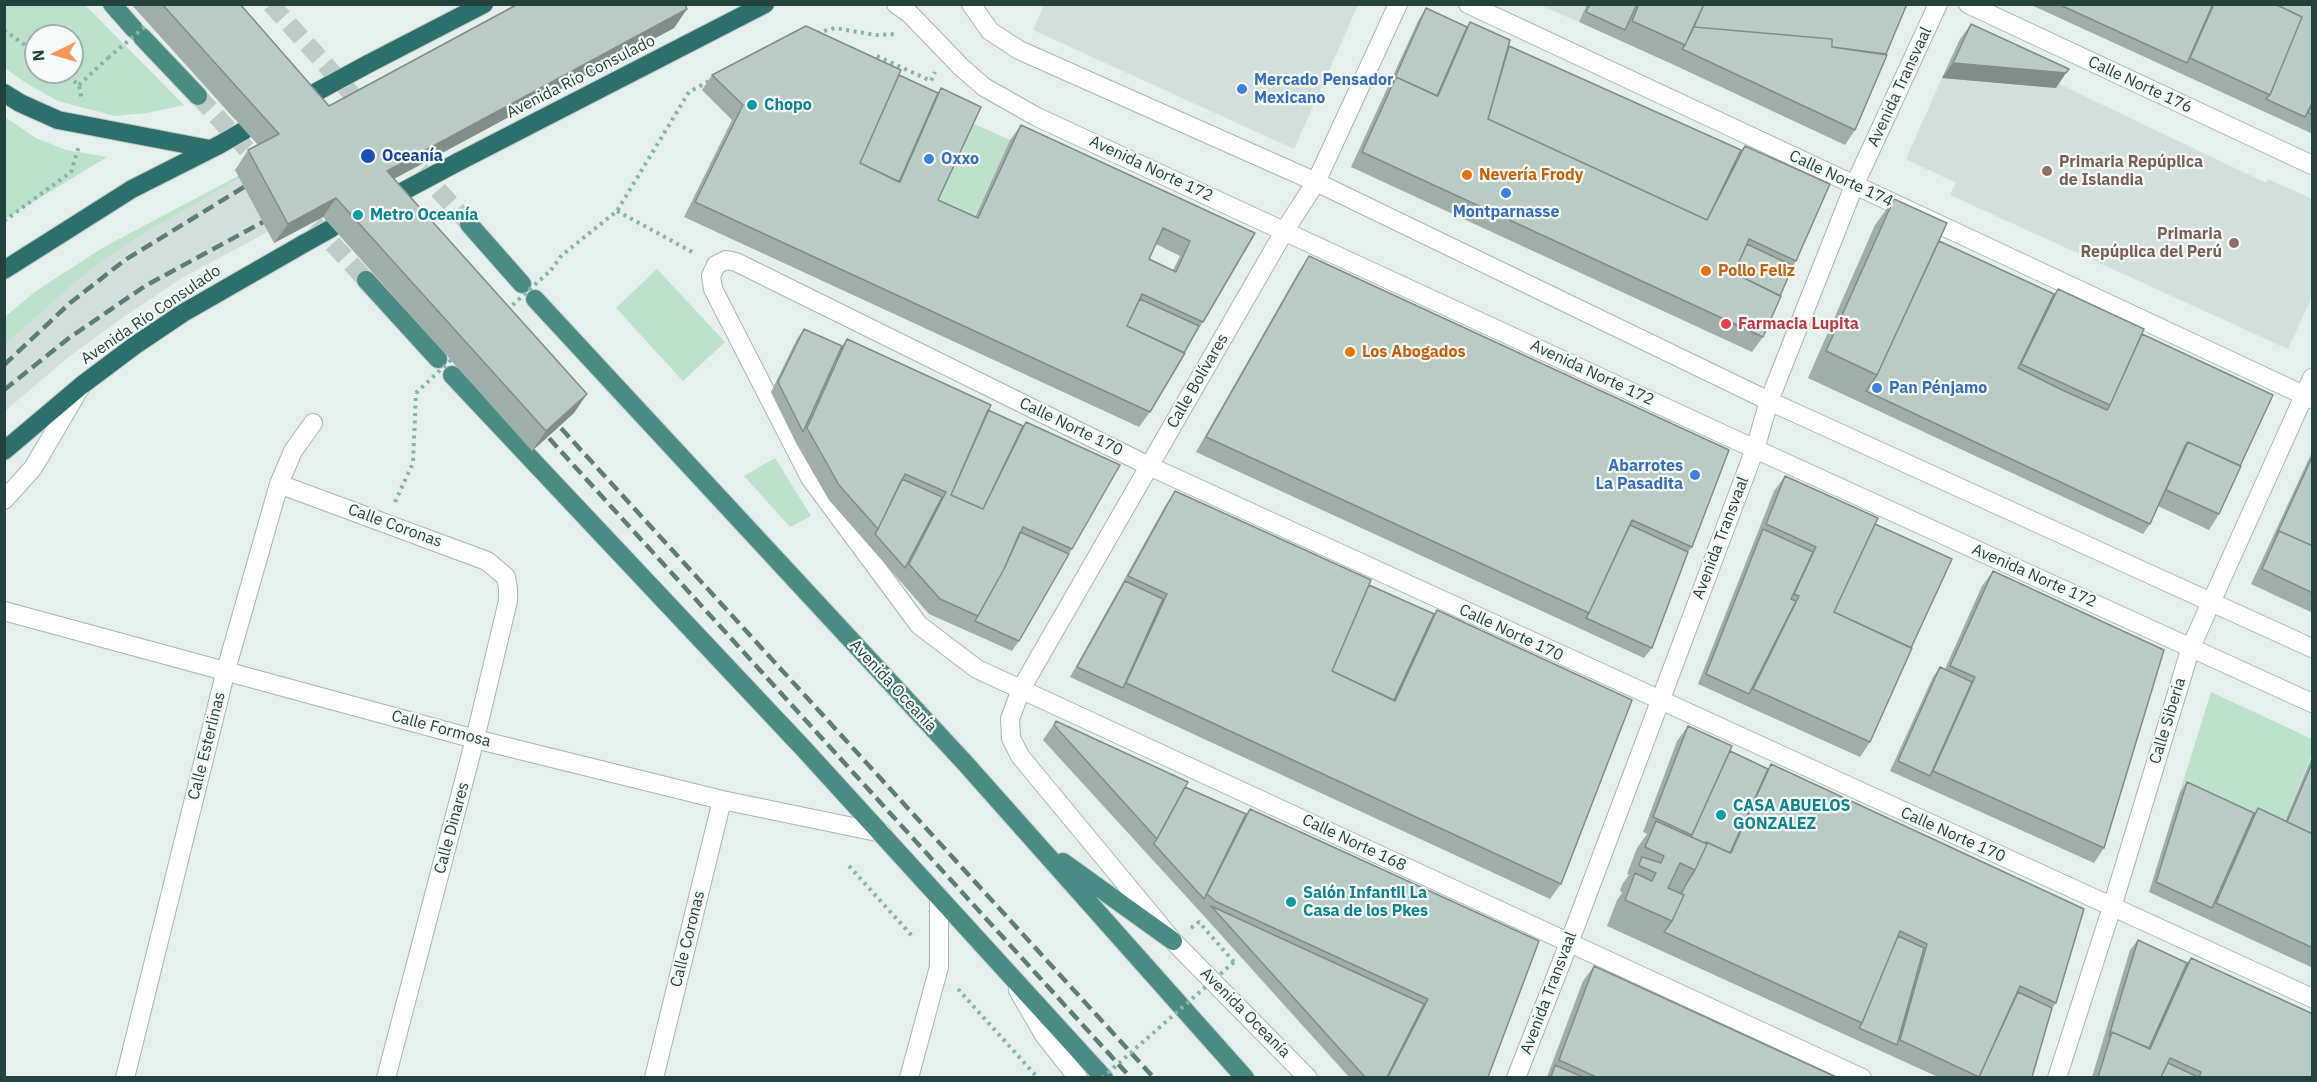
<!DOCTYPE html>
<meta charset="utf-8">
<style>
body{margin:0}
#map{position:relative;width:2317px;height:1082px;overflow:hidden;background:#e5efec;font-family:"IBM Plex Sans",sans-serif}
canvas{display:block}
.frame{position:absolute;inset:0;border:6px solid #23423e;pointer-events:none}
.north{position:absolute;left:24px;top:24px;width:60px;height:60px;box-sizing:border-box;background:#f6fbf9;border:2px solid #a2b1ae;border-radius:50%;rotate:265deg;font-size:16px;font-weight:700;line-height:24px;text-align:center;color:#23423e}
.north::after{content:'';display:block;margin:auto;width:21px;height:27px;background:#f99459;clip-path:polygon(50% 0,100% 100%,50% 72%,0 100%)}
</style>
<div id="map">
<canvas width="2317" height="1082"></canvas>
<div class="frame"></div>
<div class="north">N</div>
</div>
<script>
const g = document.querySelector('canvas').getContext('2d');
g.lineJoin = 'round';
function fill(path, color) {
  g.fillStyle = color;
  g.fill(path, 'evenodd');
}
function toPath(rows) {
  const path = new Path2D();
  for (const r of rows) {
    path.moveTo(r[0], r[1]);
    for (let i = 2; i < r.length; i += 2) path.lineTo(r[i], r[i + 1]);
  }
  return path;
}
function stroke(path, color, width, dash) {
  g.strokeStyle = color;
  g.lineWidth = width;
  g.lineCap = dash ? 'butt' : 'round';
  g.setLineDash(dash || []);
  g.stroke(path);
}
function drawText(font, color, halo, rows, align = 'center') {
  g.font = font + ' "IBM Plex Sans",sans-serif';
  g.lineWidth = 4.5;
  g.setLineDash([]);
  g.textBaseline = 'middle';
  g.strokeStyle = halo;
  g.fillStyle = color;
  for (const [text, x, y, turn = 0] of rows) {
    g.save();
    g.translate(x, y);
    g.rotate((+turn || 0) * Math.PI / 180);
    g.textAlign = isNaN(turn) ? turn : align;
    if (halo) g.strokeText(text, 0, 0);
    g.fillText(text, 0, 0);
    g.restore();
  }
}
fill(toPath([
 [565,5,689,5,182,278,122,318,70,356,5,411,5,345,71,286,101,262,139,236,204,198],
 [1044,5,1044,4,1358,5,1294,149,1033,30],
 [1540,5,1587,5,1579,22],
 [1942,78,2056,88,2059,84,2266,183,2268,179,2312,199,2312,297,2288,349,1950,195,1956,183,1906,159]
]), '#d3dfdb');
fill(toPath([
 [5,4,85,5,184,105,147,113,115,116,58,101,26,83,5,68],
 [36,36,72,36,72,72,36,72],
 [5,117,36,138,66,150,107,157,5,219],
 [970,122,1010,140,967,233,928,215],
 [240,175,242,177,139,236,101,262,71,286,5,345,5,317,36,291,104,247],
 [657,269,725,342,683,381,616,308],
 [775,458,811,516,790,527,744,476],
 [2211,692,2312,739,2312,754,2278,837,2180,792]
]), '#bde1cb');
stroke(toPath([
 [271,4,367,111],
 [198,96,264,168],
 [402,150,469,224],
 [296,204,366,280]
]), '#beccc9', 18, [18, 9]);
const minor = toPath([
 [1468,4,2312,399],
 [1968,4,2312,165],
 [279,484,487,561,506,577,508,588,508,601,475,739,386,1078],
 [4,611,475,739,722,800,882,833],
 [125,1078,226,670,279,484,293,451,313,423],
 [654,1078,722,800],
 [909,1078,939,967,939,896],
 [1862,1078,977,669,919,625,810,478,713,289,711,276,716,265,726,260,736,262,1149,466,2312,998],
 [2057,1078,2112,907,2191,647,2312,378]
]);
const tertiary = toPath([
 [896,4,910,14,961,67,984,87,1037,117,1755,449,2312,703],
 [971,4,990,31,1019,50,1316,182,1769,401,2312,648],
 [1020,756,1011,738,1010,719,1021,689,1285,230,1316,182,1398,4],
 [1516,1078,1569,943,1755,449,1769,401,1854,186,1938,4]
]);
const secondary = toPath([
 [4,500,33,468,80,388],
 [1020,756,1173,941,1308,1078],
 [1018,990,1044,1035,1078,1078]
]);
const trunk = toPath([
 [112,4,134,29],
 [142,37,198,96],
 [469,224,522,284],
 [366,280,438,359],
 [535,299,965,763,1245,1078],
 [452,375,804,749,1104,1078],
 [1063,862,1173,941]
]);
const motorway = toPath([
 [368,64,484,4],
 [4,93,20,103,58,120,210,149],
 [458,162,765,4],
 [4,270,132,189,219,145],
 [4,451,82,385,134,346,183,313,305,243]
]);
stroke(minor, '#a7b8b4', 20);
stroke(tertiary, '#a7b8b4', 20);
stroke(secondary, '#a3bbb6', 20);
stroke(trunk, '#c1cac9', 20);
stroke(motorway, '#c1cac9', 20);
stroke(toPath([
 [4,30,36,53],
 [817,33,835,28,876,35,898,34],
 [877,56,931,81,935,72],
 [62,72,79,85,82,101],
 [79,85,108,58],
 [617,211,696,254],
 [4,221,71,172,79,146],
 [551,270,562,255,617,211,689,92,711,80],
 [395,502,413,463,416,393],
 [849,866,913,937],
 [1191,928,1199,922,1234,962],
 [958,989,1038,1078]
]), '#84b4ab', 4, [3, 4.5]);
stroke(minor, '#fff', 18);
stroke(tertiary, '#fff', 18);
stroke(secondary, '#fff', 18);
stroke(trunk, '#4a8c84', 18);
stroke(motorway, '#2d706b', 18);
stroke(toPath([
 [4,365,70,303,125,260,244,187],
 [4,390,69,338,145,286,263,222],
 [549,415,1154,1078],
 [537,425,1131,1078]
]), '#5e7d79', 4.5, [12, 6]);
const motorwayBridge = toPath([
 [296,103,368,64],
 [219,145,245,130],
 [383,202,458,162],
 [305,243,332,228]
]);
stroke(motorwayBridge, '#c1cac9', 20, []);
stroke(toPath([
 [108,58,148,24],
 [507,310,551,270],
 [416,393,451,360],
 [1102,1078,1234,962]
]), '#84b4ab', 4, [3, 4.5]);
stroke(motorwayBridge, '#2d706b', 18);
fill(toPath([
 [131,4,240,4,329,106,687,9,674,28,394,179,574,413,532,451,323,217,274,243,235,170,248,150,258,145],
 [1587,4,1907,4,1855,130,1845,145,1672,64,1579,22],
 [2029,4,2313,4,2313,134],
 [1426,8,1467,27,1470,22,1509,46,1741,150,1745,146,1796,261,1793,266,1780,296,1763,337,1752,352,1351,167,1419,19],
 [1971,24,2056,88,1942,78,1960,39],
 [712,75,899,75,938,93,941,88,938,200,975,217,1010,140,1021,125,1255,233,1150,412,1139,427,684,217,732,120,702,90],
 [1156,244,1180,256,1173,270,1149,259],
 [1894,199,1939,241,2054,294,2058,289,2142,334,2240,466,2219,514,2209,530,2158,506,2150,524,2143,534,1808,378,1875,225],
 [1309,256,1692,547,1688,552,1652,648,1644,658,1196,452,1299,271],
 [804,329,842,346,847,339,988,410,1023,426,1026,422,1072,549,1019,641,1012,651,929,614,829,500,796,443,771,392,797,339],
 [2313,450,2313,613,2251,584],
 [1785,476,1875,524,1911,648,1870,742,1860,757,1698,684,1774,491],
 [1175,491,1369,585,1434,614,1437,610,1561,884,1550,899,1070,677,1165,506],
 [1993,571,2104,848,2094,863,1890,771,1933,677,1940,667,1945,669,1982,586],
 [1056,721,1185,787,1246,814,1250,809,1539,941,1488,1077,1349,1077,1204,916,1043,740],
 [1688,726,1730,751,1768,769,1771,764,2056,1003,2052,1008,2032,1077,1938,1077,1607,926,1617,900,1622,893,1620,890,1623,883,1629,875,1627,874,1637,848,1647,834,1643,832,1677,741],
 [2313,754,2313,968,2149,892,2180,792,2187,782,2254,813,2258,808,2285,821],
 [2138,940,2187,963,2191,958,2313,1077,2092,1077,2130,950],
 [1594,966,1836,1077,1547,1077,1583,981]
]), '#a0aea9');
fill(toPath([
 [687,9,674,28,373,190,387,171],
 [1953,63,2066,73,2056,88,1942,78],
 [336,198,323,217,274,243,288,224],
 [587,394,574,413,532,451,546,431]
]), '#828d8a');
const building = toPath([
 [162,4,240,4,329,106,518,4,685,4,687,9,387,171,587,394,546,431,336,198,288,224,248,150,279,134,162,4],
 [1590,4,1637,4,1625,30,1586,12,1590,4],
 [1639,4,1704,4,1685,45,1632,21,1639,4],
 [1704,4,1907,4,1886,54,1832,47,1832,39,1694,27,1704,4],
 [2058,4,2213,4,2187,63,2058,4],
 [2214,4,2275,4,2302,17,2270,95,2190,58,2214,4],
 [2275,4,2313,4,2313,101,2305,117,2266,99,2270,95,2302,17,2275,4],
 [1426,8,1467,27,1437,96,1396,77,1393,82,1426,8],
 [1470,22,1510,40,1488,119,1707,220,1745,146,1830,184,1796,261,1749,239,1734,273,1781,296,1763,337,1362,152,1396,77,1438,96,1470,22],
 [1971,24,2069,69,2066,73,1953,63,1971,24],
 [806,26,901,70,860,163,900,182,941,88,981,107,938,200,978,218,1021,125,1255,233,1203,322,1142,294,1127,326,1185,353,1150,412,695,202,743,105,712,75,806,26],
 [1163,228,1190,241,1176,272,1149,259,1163,228],
 [1694,27,1832,39,1832,47,1887,55,1855,130,1682,49,1685,45,1694,27],
 [1509,46,1741,150,1707,220,1488,119,1509,46],
 [899,75,938,93,899,182,860,163,899,75],
 [2313,104,2313,114,2308,113,2313,104],
 [1894,199,1947,223,1877,375,1826,351,1894,199],
 [1939,241,2054,294,2018,368,2062,390,2107,410,2110,405,2142,334,2273,395,2240,466,2188,442,2185,446,2150,524,1866,391,1877,375,1939,241],
 [1747,244,1793,266,1780,296,1734,273,1747,244],
 [1309,256,1729,450,1692,547,1632,520,1589,613,1206,437,1309,256],
 [2058,289,2144,329,2110,405,2021,364,2058,289],
 [1140,299,1199,326,1184,353,1127,326,1140,299],
 [804,329,842,346,803,432,778,382,804,329],
 [847,339,991,405,951,495,983,509,1026,422,1120,465,1072,549,1023,527,1004,569,978,616,940,599,909,564,946,492,905,474,878,529,839,485,807,428,847,339],
 [988,410,1023,426,983,509,951,495,988,410],
 [2188,442,2241,466,2219,514,2166,490,2188,442],
 [2313,455,2313,546,2279,531,2276,536,2313,455],
 [1785,476,1878,518,1834,612,1912,648,1870,742,1753,689,1799,596,1794,594,1816,547,1766,524,1785,476],
 [902,479,942,497,905,568,875,534,878,529,902,479],
 [1175,491,1371,580,1332,671,1395,701,1437,610,1632,700,1561,884,1126,683,1167,594,1128,576,1175,491],
 [1875,524,1952,559,1911,648,1834,612,1875,524],
 [1630,525,1688,552,1652,648,1586,618,1589,613,1630,525],
 [1763,529,1813,552,1791,599,1796,601,1749,694,1706,674,1763,529],
 [2279,531,2313,546,2313,593,2262,569,2279,531],
 [1020,532,1069,554,1019,641,975,621,1004,569,1020,532],
 [1993,571,2164,650,2104,848,1933,771,1975,677,1950,666,1993,571],
 [1125,581,1163,599,1123,688,1077,667,1125,581],
 [1369,585,1434,614,1394,700,1332,671,1369,585],
 [1940,667,1972,682,1930,776,1898,761,1940,667],
 [1056,721,1188,782,1157,839,1054,725,1056,721],
 [1688,726,1732,746,1692,835,1653,817,1688,726],
 [1730,751,1768,769,1730,853,1706,842,1705,843,1691,837,1730,751],
 [2313,761,2313,834,2287,822,2313,761],
 [1771,764,2084,909,2056,1003,2020,986,1979,1077,1900,1040,1927,944,1900,931,1862,1023,1664,932,1672,921,1684,895,1681,894,1688,881,1695,870,1707,844,1705,843,1706,842,1731,853,1771,764],
 [2187,782,2254,813,2212,908,2156,882,2187,782],
 [1185,787,1246,814,1204,899,1154,844,1185,787],
 [2258,808,2313,834,2313,948,2216,903,2258,808],
 [1250,809,1539,941,1488,1077,1388,1077,1428,999,1215,901,1207,894,1250,809],
 [1656,821,1707,844,1695,870,1680,863,1668,888,1684,895,1672,921,1625,900,1635,873,1652,881,1656,873,1640,866,1639,864,1642,857,1661,863,1664,856,1645,847,1656,821],
 [1211,906,1424,1004,1387,1077,1365,1077,1211,906],
 [1898,936,1924,948,1897,1045,1859,1028,1862,1023,1898,936],
 [2138,940,2187,963,2149,1048,2112,1032,2109,1036,2138,940],
 [2191,958,2313,1014,2313,1077,2199,1077,2201,1072,2170,1058,2161,1077,2098,1077,2112,1032,2150,1049,2191,958],
 [1594,966,1836,1077,1596,1077,1559,1060,1594,966],
 [2018,992,2052,1008,2032,1077,1979,1077,2018,992],
 [2168,1063,2198,1077,2161,1077,2168,1063],
 [1555,1065,1583,1077,1551,1077,1555,1065]
]);
fill(building, '#bacac5');
stroke(building, '#828d8a', 1.5);
for (const [x, y, r, color] of [
 [1242,89,6,"#3f7fe0"],
 [752,105,6,"#0f9aa8"],
 [368,156,8,"#1a4fb4"],
 [929,159,6,"#3f7fe0"],
 [2047,171,6,"#8d6e63"],
 [1467,175,6,"#e8710a"],
 [1506,193,6,"#3f7fe0"],
 [358,215,6,"#0f9aa8"],
 [2234,243,6,"#8d6e63"],
 [1706,271,6,"#e8710a"],
 [1726,324,6,"#e0444e"],
 [1350,352,6,"#e8710a"],
 [1877,388,6,"#3f7fe0"],
 [1695,475,6,"#3f7fe0"],
 [1721,815,6,"#0f9aa8"],
 [1291,902,6,"#0f9aa8"]
]) {
  const dot = new Path2D();
  dot.arc(x, y, r, 0, 2 * Math.PI);
  g.fillStyle = color;
  g.fill(dot);
  stroke(dot, '#f6fbf9', 2);
}
drawText('16px', '#23423e', '#f6fbf9', [
 ["Avenida Río Consulado",581,77,-27],
 ["Calle Norte 176",2140,85,25],
 ["Avenida Transvaal",1900,87,-65],
 ["Avenida Norte 172",1151,169,25],
 ["Calle Norte 174",1841,179,25],
 ["Avenida Río Consulado",151,315,-34],
 ["Avenida Norte 172",1592,373,25],
 ["Calle Bolívares",1198,381,-60],
 ["Calle Norte 170",1071,427,26],
 ["Calle Coronas",395,526,20],
 ["Avenida Transvaal",1721,538,-69],
 ["Avenida Norte 172",2034,576,24],
 ["Calle Norte 170",1511,633,25],
 ["Avenida Oceanía",893,686,47],
 ["Calle Siberia",2168,721,-73],
 ["Calle Formosa",441,729,15],
 ["Calle Esterlinas",207,746,-76],
 ["Calle Dinares",452,828,-75],
 ["Calle Norte 170",1953,835,24],
 ["Calle Norte 168",1354,843,25],
 ["Calle Coronas",688,939,-76],
 ["Avenida Transvaal",1549,993,-69],
 ["Avenida Oceanía",1245,1013,45]
]);
drawText('bold 16px', '#366cbe', '#f6fbf9', [
 ["Mercado Pensador",1254,80],
 ["Mexicano",1254,98],
 ["Oxxo",941,159],
 ["Montparnasse",1506,212,"center"],
 ["Pan Pénjamo",1889,388],
 ["Abarrotes",1683,466,"right"],
 ["La Pasadita",1683,484,"right"]
], 'left');
drawText('bold 16px', '#0d838f', '#f6fbf9', [
 ["Chopo",764,105],
 ["Metro Oceanía",370,215],
 ["CASA ABUELOS",1733,806],
 ["GONZALEZ",1733,824],
 ["Salón Infantil La",1303,893],
 ["Casa de los Pkes",1303,911]
], 'left');
drawText('bold 16px', '#164399', '#f6fbf9', [
 ["Oceanía",382,156]
], 'left');
drawText('bold 16px', '#785e54', '#f6fbf9', [
 ["Primaria Repúplica",2059,162],
 ["de Islandia",2059,180],
 ["Primaria",2222,234,"right"],
 ["Repúplica del Perú",2222,252,"right"]
], 'left');
drawText('bold 16px', '#c56008', '#f6fbf9', [
 ["Nevería Frody",1479,175],
 ["Pollo Feliz",1718,271],
 ["Los Abogados",1362,352]
], 'left');
drawText('bold 16px', '#be3a42', '#f6fbf9', [
 ["Farmacia Lupita",1738,324]
], 'left');
</script>
